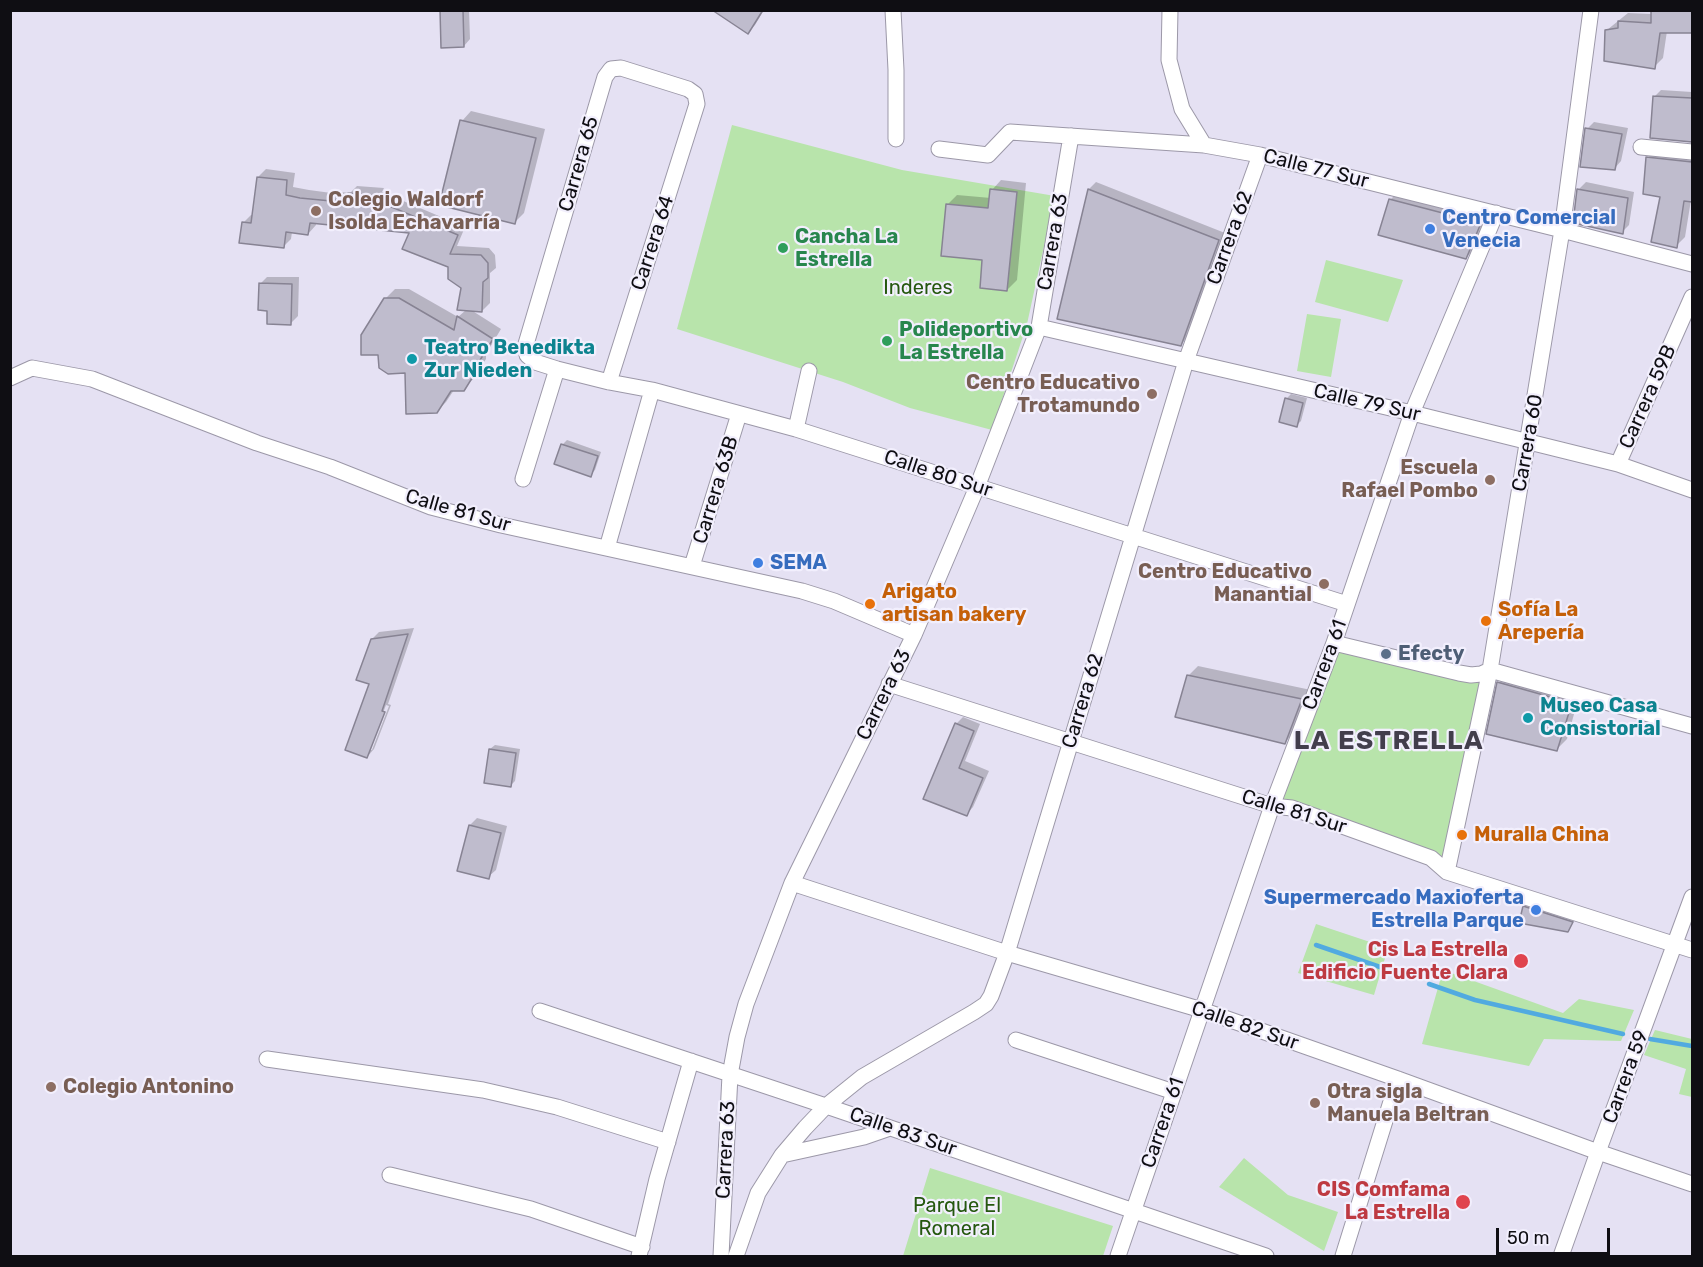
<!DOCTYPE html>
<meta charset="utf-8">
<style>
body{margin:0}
#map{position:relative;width:1703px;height:1267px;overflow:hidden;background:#e5e1f3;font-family:Rubik,sans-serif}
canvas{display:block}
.frame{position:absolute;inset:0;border:12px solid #0f0e13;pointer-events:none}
.scale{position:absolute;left:1496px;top:1228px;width:114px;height:27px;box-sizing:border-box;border:3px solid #0f0e13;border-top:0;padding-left:8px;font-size:18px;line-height:21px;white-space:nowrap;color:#0f0e13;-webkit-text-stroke:4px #f2effd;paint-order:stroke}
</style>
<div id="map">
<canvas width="1703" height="1267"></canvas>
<div class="frame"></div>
<div class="scale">50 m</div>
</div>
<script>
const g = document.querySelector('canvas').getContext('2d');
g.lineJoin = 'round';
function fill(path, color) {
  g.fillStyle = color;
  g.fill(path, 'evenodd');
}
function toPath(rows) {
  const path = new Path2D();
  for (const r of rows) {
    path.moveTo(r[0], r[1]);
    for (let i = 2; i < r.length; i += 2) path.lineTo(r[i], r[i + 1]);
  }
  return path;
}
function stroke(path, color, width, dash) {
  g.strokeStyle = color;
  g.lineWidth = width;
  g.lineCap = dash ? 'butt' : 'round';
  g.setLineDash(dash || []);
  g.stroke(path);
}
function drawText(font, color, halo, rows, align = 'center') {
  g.font = font + ' Rubik,sans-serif';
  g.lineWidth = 4.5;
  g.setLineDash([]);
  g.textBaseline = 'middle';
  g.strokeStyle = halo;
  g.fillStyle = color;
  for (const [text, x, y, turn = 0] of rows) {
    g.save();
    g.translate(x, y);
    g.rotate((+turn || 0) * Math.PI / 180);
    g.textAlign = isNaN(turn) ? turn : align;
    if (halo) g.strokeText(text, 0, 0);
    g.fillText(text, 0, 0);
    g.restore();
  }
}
fill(toPath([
 [732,125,902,170,1055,196,1027,324,992,430,910,408,843,382,677,329],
 [1326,260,1403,280,1388,322,1315,302],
 [1307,314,1341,319,1331,377,1297,371],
 [1334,643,1459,673,1490,670,1447,872,1272,806],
 [1316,924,1388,948,1374,995,1298,973],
 [1443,970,1563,1013,1579,999,1634,1010,1621,1041,1544,1039,1529,1066,1422,1044],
 [1655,1030,1692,1039,1692,1097,1679,1094,1686,1069,1644,1055],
 [1244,1158,1288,1195,1338,1212,1324,1251,1219,1187],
 [930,1168,1113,1226,1103,1256,903,1256]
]), '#b8e4ab');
fill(toPath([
 [442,10,469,10,470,39,464,46],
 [723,10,764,10,755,25,748,32],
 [1652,10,1692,10,1692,31,1667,31,1663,58,1654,67,1607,30,1628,13,1652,14],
 [1661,90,1692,92,1692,135,1652,131,1654,97],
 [471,111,545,129,524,213,514,223,462,121],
 [1594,122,1628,128,1621,161,1614,169,1587,129],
 [1656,149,1692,153,1692,200,1691,200,1685,237,1676,246,1662,196,1648,158],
 [266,169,295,173,293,187,309,190,339,194,340,192,350,193,357,186,384,188,382,192,465,227,457,246,489,248,495,255,496,268,490,273,490,303,482,311,471,310,501,329,486,354,486,359,473,379,463,389,454,390,446,402,436,412,406,372,385,299,395,289,409,289,458,317,466,310,462,287,450,266,411,231,316,223,316,225,308,234,292,232,291,239,283,247,243,223,251,215,254,215,258,177],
 [1001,180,1026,183,1017,280,1007,290,947,205,957,195,991,198,992,190],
 [1096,182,1225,233,1188,337,1181,344,1059,318,1089,189],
 [1586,182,1634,192,1629,225,1622,232,1574,221,1579,189],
 [1400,190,1490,214,1475,248,1466,258,1390,200],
 [267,277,299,277,298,316,291,323,268,309,260,284],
 [1291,394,1307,398,1301,421,1297,425,1286,399],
 [567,440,601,452,595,470,590,475,562,445],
 [414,628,388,704,391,705,374,749,367,757,372,639,379,632],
 [386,705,389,706,372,750,369,750],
 [1198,666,1311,690,1294,733,1285,742,1188,676],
 [1508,673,1580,693,1567,739,1557,749,1499,683],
 [963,717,980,724,965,761,989,771,973,807,966,815,925,798,956,724],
 [495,745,520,749,515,781,510,786,490,749],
 [477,818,507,826,496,870,488,877,470,825],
 [1529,903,1576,918,1568,931,1524,907]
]), '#0003');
stroke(toPath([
 [1316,945,1383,968],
 [1429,984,1475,1000,1623,1034],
 [1650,1039,1692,1046]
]), '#51aae0', 4.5);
const building = toPath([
 [440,10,463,10,464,47,441,48,440,10],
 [712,10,763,10,748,34,712,10],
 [1651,10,1692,10,1692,33,1660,33,1655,69,1604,61,1605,30,1618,28,1618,21,1651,23,1651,10],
 [1653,96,1692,98,1692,142,1650,138,1653,96],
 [460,120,536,138,515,224,439,205,460,120],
 [1585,128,1622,134,1615,170,1580,167,1585,128],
 [1646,157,1692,162,1692,202,1684,201,1677,248,1651,242,1660,197,1643,194,1646,157],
 [257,177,287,180,286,195,300,198,331,201,331,200,347,201,348,193,377,196,375,200,458,235,450,254,481,255,488,263,488,278,483,282,482,312,457,310,461,288,448,279,448,267,402,249,409,233,310,223,308,235,286,232,284,248,239,243,242,222,251,223,257,177],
 [990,189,1017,192,1007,291,980,288,982,260,941,256,946,204,988,208,990,189],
 [1088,189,1219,240,1181,346,1057,319,1088,189],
 [1577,189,1628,198,1623,234,1573,223,1577,189],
 [1389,199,1481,223,1466,259,1378,235,1389,199],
 [259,283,292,284,291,325,267,324,267,311,258,310,259,283],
 [384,298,399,298,454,330,457,316,493,339,477,365,477,370,464,391,451,391,437,413,406,414,405,373,388,374,379,368,378,355,361,355,361,335,384,298],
 [1285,398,1303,403,1297,427,1279,422,1285,398],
 [561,444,598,456,591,477,554,464,561,444],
 [408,634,382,711,385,712,367,758,345,750,369,684,356,680,371,639,408,634],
 [1187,675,1302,699,1285,744,1175,717,1187,675],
 [1497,682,1572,703,1557,751,1486,734,1497,682],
 [955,723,974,731,959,768,983,778,967,816,923,799,955,723],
 [489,749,516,753,511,787,484,783,489,749],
 [469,825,501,833,489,879,457,871,469,825],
 [1523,906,1573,922,1568,932,1519,923,1523,906]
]);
fill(building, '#bfbccd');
stroke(building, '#878393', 1.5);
const minor = toPath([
 [893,10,896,70,896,139],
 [1170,10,1169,60,1182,109,1204,145],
 [1641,147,1692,152],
 [939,149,988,155,1010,132,1204,145,1260,155,1562,230,1692,264],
 [1039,327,1412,413,1618,464,1692,490],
 [10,378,32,368,92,379,257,443,330,467,431,507,501,525,802,591,834,601,914,635],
 [609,382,697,104,695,94,688,89,621,68,611,69,605,77,526,344,527,355,535,362,557,369,609,382,652,390,796,429,1347,604],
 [796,429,809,371],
 [1618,464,1692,297],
 [523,479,557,369],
 [607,548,652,390],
 [692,566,739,414],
 [1334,643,1459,673,1471,675,1481,674,1490,670,1692,726],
 [889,684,1272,806,1292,808,1431,858,1447,872,1692,950],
 [1447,872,1490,670,1562,230,1591,10],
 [792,883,1007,953,1202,1010,1398,1079,1598,1152,1692,1184],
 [540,1011,826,1106,1266,1256],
 [1016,1040,1174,1092],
 [267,1059,483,1090,557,1107,668,1142],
 [782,1155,864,1137,890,1128],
 [390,1175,531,1209,642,1247],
 [639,1256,657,1179,691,1061],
 [721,1256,730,1075,737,1037,746,1004,792,883,914,635,977,487,1039,327,1071,136],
 [736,1256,758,1193,782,1155,805,1128,826,1106,862,1077,974,1012,986,1004,991,996,1007,953,1186,361,1260,155],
 [1118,1256,1272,806,1334,643,1412,413,1496,213],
 [1343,1256,1398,1079],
 [1561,1256,1598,1152,1692,897]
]);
stroke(minor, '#9c98a8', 17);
stroke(minor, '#fff', 15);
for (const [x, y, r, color] of [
 [316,211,6,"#8d6e63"],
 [1430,229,6,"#3f7fe0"],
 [783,248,6,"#2e9e5b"],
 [887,341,6,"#2e9e5b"],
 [412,359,6,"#0f9aa8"],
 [1152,394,6,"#8d6e63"],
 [1490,480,6,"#8d6e63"],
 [758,563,6,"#3f7fe0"],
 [1324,584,6,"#8d6e63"],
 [870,604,6,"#e8710a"],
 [1486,621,6,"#e8710a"],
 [1386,654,6,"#5c6f8a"],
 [1528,718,6,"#0f9aa8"],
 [1462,835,6,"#e8710a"],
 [1536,910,6,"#3f7fe0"],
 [1521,961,8,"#e0444e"],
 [51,1087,6,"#8d6e63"],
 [1315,1103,6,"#8d6e63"],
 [1463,1202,8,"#e0444e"]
]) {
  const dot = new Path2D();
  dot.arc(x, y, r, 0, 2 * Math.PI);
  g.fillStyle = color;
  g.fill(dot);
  stroke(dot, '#f2effd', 2);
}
drawText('20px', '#0f0e13', '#f2effd', [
 ["Carrera 65",579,164,-74],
 ["Calle 77 Sur",1316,169,14],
 ["Carrera 62",1230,238,-70],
 ["Carrera 63",1053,242,-80],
 ["Carrera 64",653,243,-72],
 ["Carrera 59B",1648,397,-66],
 ["Calle 79 Sur",1367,403,13],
 ["Carrera 60",1528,443,-80],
 ["Calle 80 Sur",938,474,18],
 ["Carrera 63B",716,490,-73],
 ["Calle 81 Sur",458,511,16],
 ["Carrera 61",1325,665,-70],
 ["Carrera 63",884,695,-64],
 ["Carrera 62",1083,701,-73],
 ["Calle 81 Sur",1294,812,17],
 ["Calle 82 Sur",1245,1026,19],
 ["Carrera 59",1626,1077,-70],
 ["Carrera 61",1163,1123,-71],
 ["Calle 83 Sur",903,1132,19],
 ["Carrera 63",726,1150,-87]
]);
drawText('bold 20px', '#785e54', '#f2effd', [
 ["Colegio Waldorf",328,200],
 ["Isolda Echavarría",328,223],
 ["Centro Educativo",1140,383,"right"],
 ["Trotamundo",1140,406,"right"],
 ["Escuela",1478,468,"right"],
 ["Rafael Pombo",1478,491,"right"],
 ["Centro Educativo",1312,572,"right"],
 ["Manantial",1312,595,"right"],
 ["Colegio Antonino",63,1087],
 ["Otra sigla",1327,1092],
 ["Manuela Beltran",1327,1115]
], 'left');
drawText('bold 20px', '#366cbe', '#f2effd', [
 ["Centro Comercial",1442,218],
 ["Venecia",1442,241],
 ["SEMA",770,563],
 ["Supermercado Maxioferta",1524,898,"right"],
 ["Estrella Parque",1524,921,"right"]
], 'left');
drawText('bold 20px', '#27864d', '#f2effd', [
 ["Cancha La",795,237],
 ["Estrella",795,260],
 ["Polideportivo",899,330],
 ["La Estrella",899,353]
], 'left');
drawText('20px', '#25580f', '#f2effd', [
 ["Inderes",918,288],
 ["Parque El",957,1206],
 ["Romeral",957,1229]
]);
drawText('bold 20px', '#0d838f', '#f2effd', [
 ["Teatro Benedikta",424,348],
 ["Zur Nieden",424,371],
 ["Museo Casa",1540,706],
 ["Consistorial",1540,729]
], 'left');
drawText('bold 20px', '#c56008', '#f2effd', [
 ["Arigato",882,592],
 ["artisan bakery",882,615],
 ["Sofía La",1498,610],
 ["Arepería",1498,633],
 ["Muralla China",1474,835]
], 'left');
drawText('bold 20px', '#4e5e75', '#f2effd', [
 ["Efecty",1398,654]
], 'left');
drawText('bold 20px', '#be3a42', '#f2effd', [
 ["Cis La Estrella",1508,950],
 ["Edificio Fuente Clara",1508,973],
 ["CIS Comfama",1450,1190],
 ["La Estrella",1450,1213]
], 'right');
g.letterSpacing = '1.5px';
drawText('bold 26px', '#423e4c', '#f2effd', [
 ["LA ESTRELLA",1389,741]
]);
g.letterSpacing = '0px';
</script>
